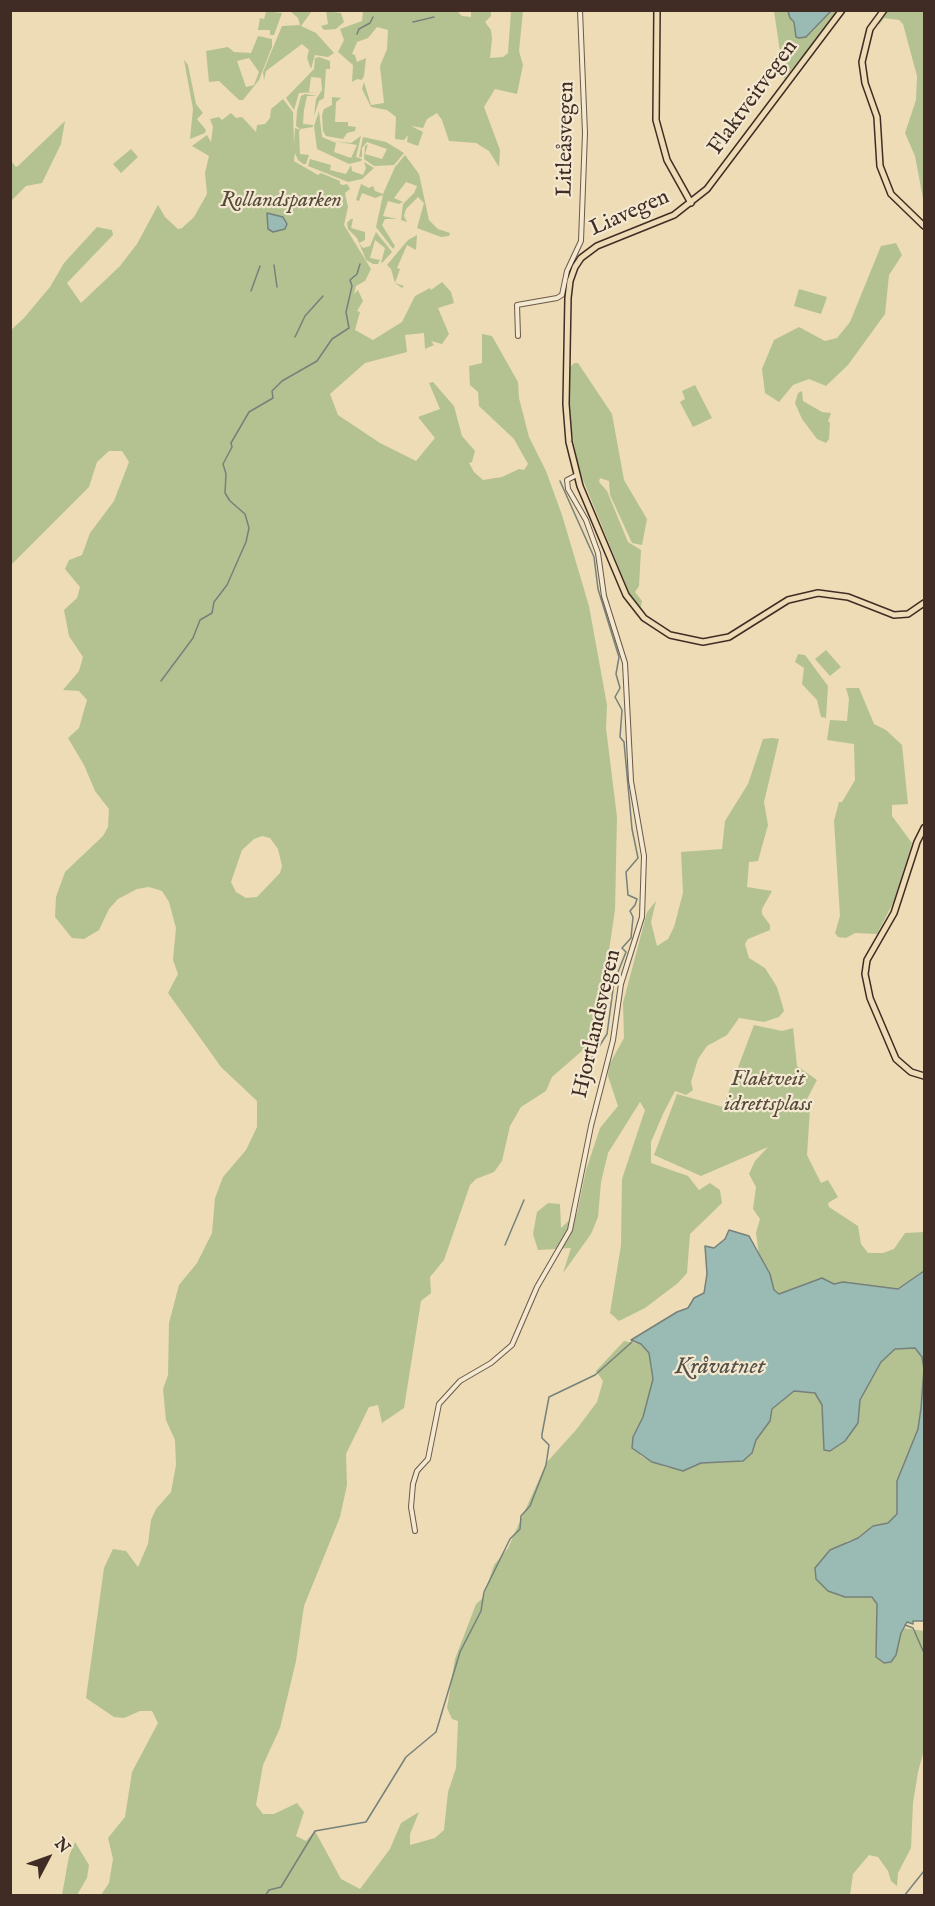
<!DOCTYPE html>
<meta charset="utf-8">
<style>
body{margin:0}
#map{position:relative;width:935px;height:1906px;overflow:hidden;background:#eddcb6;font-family:"IM FELL English",serif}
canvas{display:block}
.frame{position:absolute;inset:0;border:12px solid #412c25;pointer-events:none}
.north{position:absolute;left:18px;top:1828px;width:60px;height:60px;-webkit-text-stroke:4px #f3e8d0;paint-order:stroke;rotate:49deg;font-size:16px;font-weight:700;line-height:24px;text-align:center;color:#412c25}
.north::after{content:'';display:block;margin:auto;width:21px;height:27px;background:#412c25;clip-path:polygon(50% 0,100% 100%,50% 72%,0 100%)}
</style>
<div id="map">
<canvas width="935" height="1906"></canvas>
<div class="frame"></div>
<div class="north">N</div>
</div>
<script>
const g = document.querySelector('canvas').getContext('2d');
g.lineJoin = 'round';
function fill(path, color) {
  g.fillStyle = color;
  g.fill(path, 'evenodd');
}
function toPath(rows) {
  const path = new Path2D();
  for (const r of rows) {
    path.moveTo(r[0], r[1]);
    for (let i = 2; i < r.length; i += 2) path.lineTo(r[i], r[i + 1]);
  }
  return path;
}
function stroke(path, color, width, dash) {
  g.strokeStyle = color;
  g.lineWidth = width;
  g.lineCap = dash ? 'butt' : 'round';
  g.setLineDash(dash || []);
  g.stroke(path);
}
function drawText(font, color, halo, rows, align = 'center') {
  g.font = font + ' "IM FELL English",serif';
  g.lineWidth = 4.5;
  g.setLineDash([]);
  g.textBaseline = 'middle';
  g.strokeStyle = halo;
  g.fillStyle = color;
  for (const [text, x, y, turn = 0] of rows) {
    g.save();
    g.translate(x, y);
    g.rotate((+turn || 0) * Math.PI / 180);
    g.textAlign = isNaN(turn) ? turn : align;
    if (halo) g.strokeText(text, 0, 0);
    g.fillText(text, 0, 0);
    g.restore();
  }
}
fill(toPath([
 [491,10,491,16,485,22,491,30,492,39,490,58,503,57,508,53,511,11,523,11,519,51,523,65,517,94,495,89,484,107,500,150,499,167,489,151,476,143,449,141,442,120,437,113,427,119,423,128,411,126,423,132,418,146,407,142,408,135,404,140,395,139,396,117,387,110,371,107,362,89,364,82,371,105,384,103,380,66,387,49,388,30,377,27,368,38,357,42,352,54,355,55,357,62,366,58,364,76,362,80,357,79,352,82,353,65,338,52,344,40,340,29,362,21,363,11,457,11,462,16,471,17,471,11],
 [263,11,282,13,274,35,270,35,270,30,258,30,260,18,264,19,266,12],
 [290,11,312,11,301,26,316,33,334,53,328,57,315,55,311,69,307,58,309,50,302,44,266,71,264,80,263,72,282,26,300,25,298,18],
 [326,11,341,13,344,22,336,29,324,30,321,26,328,24],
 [774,11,788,11,790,18,794,22,796,34,811,33,831,11,839,11,784,79],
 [880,11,924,11,924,204,915,156,905,133,916,100,917,76,903,24,899,20,884,18,879,25],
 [258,36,272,39,272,47,259,80,243,100,239,100,219,81,209,82,206,51,228,47,234,52,251,53],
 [249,58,259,72,254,85,246,87,237,61],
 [319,57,330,61,330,69,326,69,324,98,319,101,314,116,316,99,322,90,321,78,311,77,309,92,318,92,299,93,294,110,286,98,314,69,315,58],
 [184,60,188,65,196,104,203,113,197,119,206,130,205,133,190,139,193,109],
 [305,94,317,96,307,96,304,110,303,124,313,125,313,127,300,129,296,126,297,111,301,96],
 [332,97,341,98,336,102,335,122,348,122,348,126,356,127,355,131,347,133,343,139,326,136,323,131,322,115,324,109,332,105],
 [283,99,293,112,294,144,295,128,301,130,299,131,300,154,309,155,306,164,303,164,298,160,295,153,294,161,318,175,321,173,340,181,340,184,343,185,347,184,350,189,345,193,348,207,344,225,371,269,365,281,356,286,354,294,358,290,363,301,357,311,360,312,355,330,373,340,402,322,415,296,430,288,431,290,442,282,451,292,454,303,438,308,449,334,442,344,431,341,434,345,425,349,424,333,405,335,407,352,365,363,330,394,338,415,380,443,416,461,435,438,418,417,440,409,429,383,433,382,454,406,462,436,475,451,472,462,469,463,474,472,483,480,502,477,519,469,524,470,528,464,514,439,479,406,478,392,470,385,469,366,482,363,482,334,492,336,518,382,519,398,529,437,546,471,562,515,589,606,607,705,606,728,617,817,615,910,599,1018,583,1050,552,1077,546,1091,521,1107,510,1126,502,1161,494,1172,476,1179,470,1185,444,1260,430,1277,431,1293,421,1301,404,1408,382,1423,378,1405,369,1407,346,1454,347,1485,340,1517,304,1606,296,1661,280,1728,263,1765,256,1805,263,1814,274,1814,297,1803,304,1812,296,1836,306,1841,315,1831,341,1879,360,1889,390,1849,401,1823,419,1812,410,1834,410,1845,435,1838,444,1830,448,1792,456,1768,458,1721,452,1719,447,1708,455,1659,476,1604,483,1598,494,1565,508,1548,547,1462,576,1430,597,1402,603,1381,596,1371,624,1341,641,1344,649,1354,653,1379,643,1417,633,1437,641,1456,665,1467,683,1471,701,1463,743,1461,752,1453,756,1440,770,1421,772,1410,794,1391,815,1392,822,1404,824,1450,858,1423,860,1400,881,1362,895,1349,915,1348,922,1357,924,1369,921,1408,918,1429,897,1481,897,1514,888,1523,873,1526,858,1538,847,1541,828,1591,845,1597,872,1597,877,1604,876,1657,884,1662,903,1628,924,1631,924,1750,918,1772,913,1803,911,1848,898,1873,897,1886,891,1881,888,1871,878,1857,869,1855,853,1874,850,1895,101,1895,109,1883,113,1859,108,1838,125,1817,132,1772,158,1723,152,1711,140,1711,124,1718,114,1717,86,1698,104,1568,113,1549,126,1551,138,1567,148,1544,151,1520,156,1509,171,1492,176,1465,175,1440,166,1420,163,1389,168,1375,169,1323,179,1285,197,1263,212,1233,215,1198,223,1177,246,1150,257,1127,257,1101,221,1067,168,993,178,974,173,960,176,928,169,902,162,891,149,887,137,889,118,899,109,909,99,930,84,939,72,938,55,917,56,897,65,872,103,836,108,827,109,809,95,791,84,765,68,738,79,728,87,700,79,691,63,690,79,671,83,657,69,636,64,610,77,598,80,587,65,569,69,560,82,555,90,533,114,501,129,462,122,451,109,451,97,462,89,487,11,565,11,330,24,318,50,287,64,263,97,227,112,230,113,235,67,283,81,303,120,266,137,244,158,205,165,217,178,229,182,228,194,217,207,194,205,173,209,156,192,146,207,135,211,142,213,127,210,119,219,117,222,120,231,113,236,118,242,117,256,132,257,125,265,124,270,118,271,109],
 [262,836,270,838,278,849,282,866,280,873,257,897,246,898,236,892,231,882,242,850,254,839],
 [319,111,322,137,336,143,334,152,351,158,357,145,333,141,351,143,361,136,356,157,362,159,361,161,349,164,317,149,314,126],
 [65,121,61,144,42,183,26,186,11,201,11,161,16,167,18,166],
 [363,137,386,142,404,153,394,165,374,166,364,159,365,146,368,144,365,154,382,159,387,149,367,142,362,148,362,157,359,157],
 [131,149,138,157,121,173,113,164],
 [405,155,419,174,429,220,438,229,450,233,449,236,441,237,417,228,424,203,418,197,406,209,404,216,407,222,401,220,403,204,414,193,417,186,406,182,394,198,403,202,399,204,388,201,383,216,397,219,385,219,382,225,395,246,393,249,376,227,383,195,375,198,362,193,359,201,356,200,361,184,369,188,373,186,375,191,383,194,395,167],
 [310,159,331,165,330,170,346,174,351,165,352,171,363,175,366,168,364,162,374,168,362,179,348,182,308,166],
 [351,219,353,219,351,228,365,232,365,240,359,243,363,248,370,246,376,232,389,248,392,252,383,262,381,263,385,248,375,240,370,258,380,260,378,264,373,264,366,260,357,238,348,229,347,223],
 [417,235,416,250,407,245,397,268,400,269,395,283,404,286,402,288,395,283,391,269,387,265,408,240],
 [896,243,902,255,889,275,885,314,848,365,826,386,809,379,793,385,779,402,765,393,762,369,774,340,799,327,825,341,837,338,850,322,881,246],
 [799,289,827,297,821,314,794,306],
 [574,363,578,363,612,414,624,480,647,519,642,545,632,543,610,495,609,481,600,478,599,482,607,491,628,542,641,550,639,586,635,592,642,601,640,610,631,597,579,470,570,423,570,367],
 [695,385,712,418,693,427,680,402,685,399,682,391],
 [802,391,803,401,822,412,831,413,828,421,830,423,829,439,826,443,817,439,802,419,795,403,798,393],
 [826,650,841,667,830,676,815,659],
 [798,654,805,655,828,686,826,718,821,717,817,700,802,684,804,668,795,662],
 [846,688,859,688,874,724,886,730,902,745,908,804,892,805,892,816,912,843,894,901,877,934,855,933,846,938,838,937,835,933,840,916,834,821,839,802,842,802,855,780,854,744,827,740,830,720,847,721,849,699],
 [773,738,779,739,764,802,768,825,758,861,749,862,747,887,772,891,762,909,762,914,770,925,770,930,748,939,745,944,749,958,765,968,777,987,784,1011,779,1017,764,1022,739,1018,727,1035,707,1046,698,1059,691,1082,693,1090,686,1095,675,1091,663,1114,651,1142,651,1163,688,1176,699,1190,710,1183,720,1190,722,1203,690,1234,687,1273,678,1283,645,1308,619,1321,610,1313,621,1245,622,1179,645,1110,640,1102,608,1153,601,1182,598,1217,591,1234,563,1273,571,1248,538,1250,533,1234,537,1212,548,1203,560,1204,561,1228,577,1213,586,1170,600,1128,618,1106,608,1076,609,1065,624,1038,623,1003,647,912,656,901,651,922,657,946,668,939,674,927,683,893,681,852,722,849,725,821,748,784,763,739],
 [754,1025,782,1031,793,1028,797,1066,817,1080,807,1099,810,1109,807,1155,821,1183,828,1180,838,1197,828,1203,829,1207,858,1226,861,1244,868,1253,883,1253,894,1249,905,1233,924,1232,924,1271,914,1280,898,1289,843,1282,834,1284,822,1278,779,1294,774,1290,770,1274,759,1255,756,1233,760,1219,753,1209,756,1187,749,1174,755,1161,768,1147,701,1176,654,1155,677,1094,723,1107],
 [75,1842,89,1865,87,1878,77,1895,62,1895,69,1856]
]), '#b4c291');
const water = toPath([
 [788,11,788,10,831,11,806,37,799,38,796,37,794,22,790,18,788,11],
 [267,213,283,217,287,224,285,229,273,232,268,229,267,213],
 [729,1230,749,1236,770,1274,774,1290,779,1294,822,1278,834,1284,843,1282,898,1289,924,1271,924,1621,913,1621,913,1624,907,1622,901,1633,896,1655,891,1662,884,1663,876,1657,877,1604,872,1597,845,1597,828,1591,816,1579,815,1568,830,1550,858,1538,873,1526,888,1523,897,1514,897,1481,918,1429,921,1408,924,1369,922,1357,915,1348,895,1349,881,1362,860,1400,858,1423,845,1441,830,1451,824,1450,822,1405,815,1393,794,1391,772,1409,770,1421,756,1440,752,1453,743,1461,701,1463,683,1471,652,1462,632,1448,633,1437,643,1417,653,1379,649,1353,641,1344,631,1340,677,1312,688,1308,694,1298,704,1293,707,1274,705,1246,714,1248,725,1239,729,1230]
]);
fill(water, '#9abab4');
stroke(water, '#76817b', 1.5);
stroke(toPath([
 [413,22,434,17],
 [357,34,359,29,370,23,373,17],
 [274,265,277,287],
 [251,291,260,266],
 [295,337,305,316,323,296],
 [560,481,594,557,598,589,619,657,616,674,620,688,615,697,622,710,620,737,624,742,632,829,638,858,626,872,628,895,637,899,635,905,630,911,633,917,631,938,622,948,626,952,614,982,607,1034,591,1059],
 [161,681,193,638,200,620,212,613,214,602,227,585,246,542,249,528,245,514,230,501,225,493,226,474,223,464,232,447,231,443,249,412,273,398,272,391,282,381,317,361,332,339,349,328,346,312,352,286,350,280,357,274,360,264],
 [505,1245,524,1200],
 [905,1625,913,1628,924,1653],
 [265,1896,269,1890,281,1887,315,1831,366,1822,406,1757,436,1732,460,1652,481,1611,484,1592,510,1539,520,1529,521,1516,530,1506,546,1465,549,1445,542,1438,542,1434,549,1397,595,1375,632,1342],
 [904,1896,924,1871]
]), '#76817b', 1.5);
const minor = toPath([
 [518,336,517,305,557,298,562,295,567,271,581,241,585,133,580,10],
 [415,1531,411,1507,413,1484,417,1471,428,1459,439,1404,460,1381,491,1363,512,1345,537,1287,570,1230,591,1126,613,1040,621,984,642,917,644,856,631,781,625,663,604,596,598,553,586,520,568,489,567,480,577,475]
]);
const major = toPath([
 [657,10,656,120,667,160,691,203],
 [842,10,707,189,674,215,597,246,581,258,575,267,570,281,568,298,566,404,569,442,580,486,626,595,644,618,670,635,703,642,729,637,788,600,818,593,848,597,894,615,908,614,924,603],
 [884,10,870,29,862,62,865,83,877,117,880,166,891,194,924,226],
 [924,828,917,842,894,913,867,960,865,974,870,998,896,1059,911,1072,924,1076]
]);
stroke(minor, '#6c5849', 6);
stroke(major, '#412c25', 8);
stroke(minor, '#f3e8d0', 4);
stroke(major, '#eddcb6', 5);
drawText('22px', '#412c25', '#f3e8d0', [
 ["Flaktveitvegen",754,98,-54],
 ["Litleåsvegen",567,139,-89],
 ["Liavegen",630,214,-24],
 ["Hjortlandsvegen",598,1024,-77]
]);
drawText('italic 22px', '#584a3b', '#f3e8d0', [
 ["Rollandsparken",281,201],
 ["Flaktveit",768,1080],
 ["idrettsplass",768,1105]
]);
drawText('italic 24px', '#575049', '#f3e8d0', [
 ["Kråvatnet",720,1368]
]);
</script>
